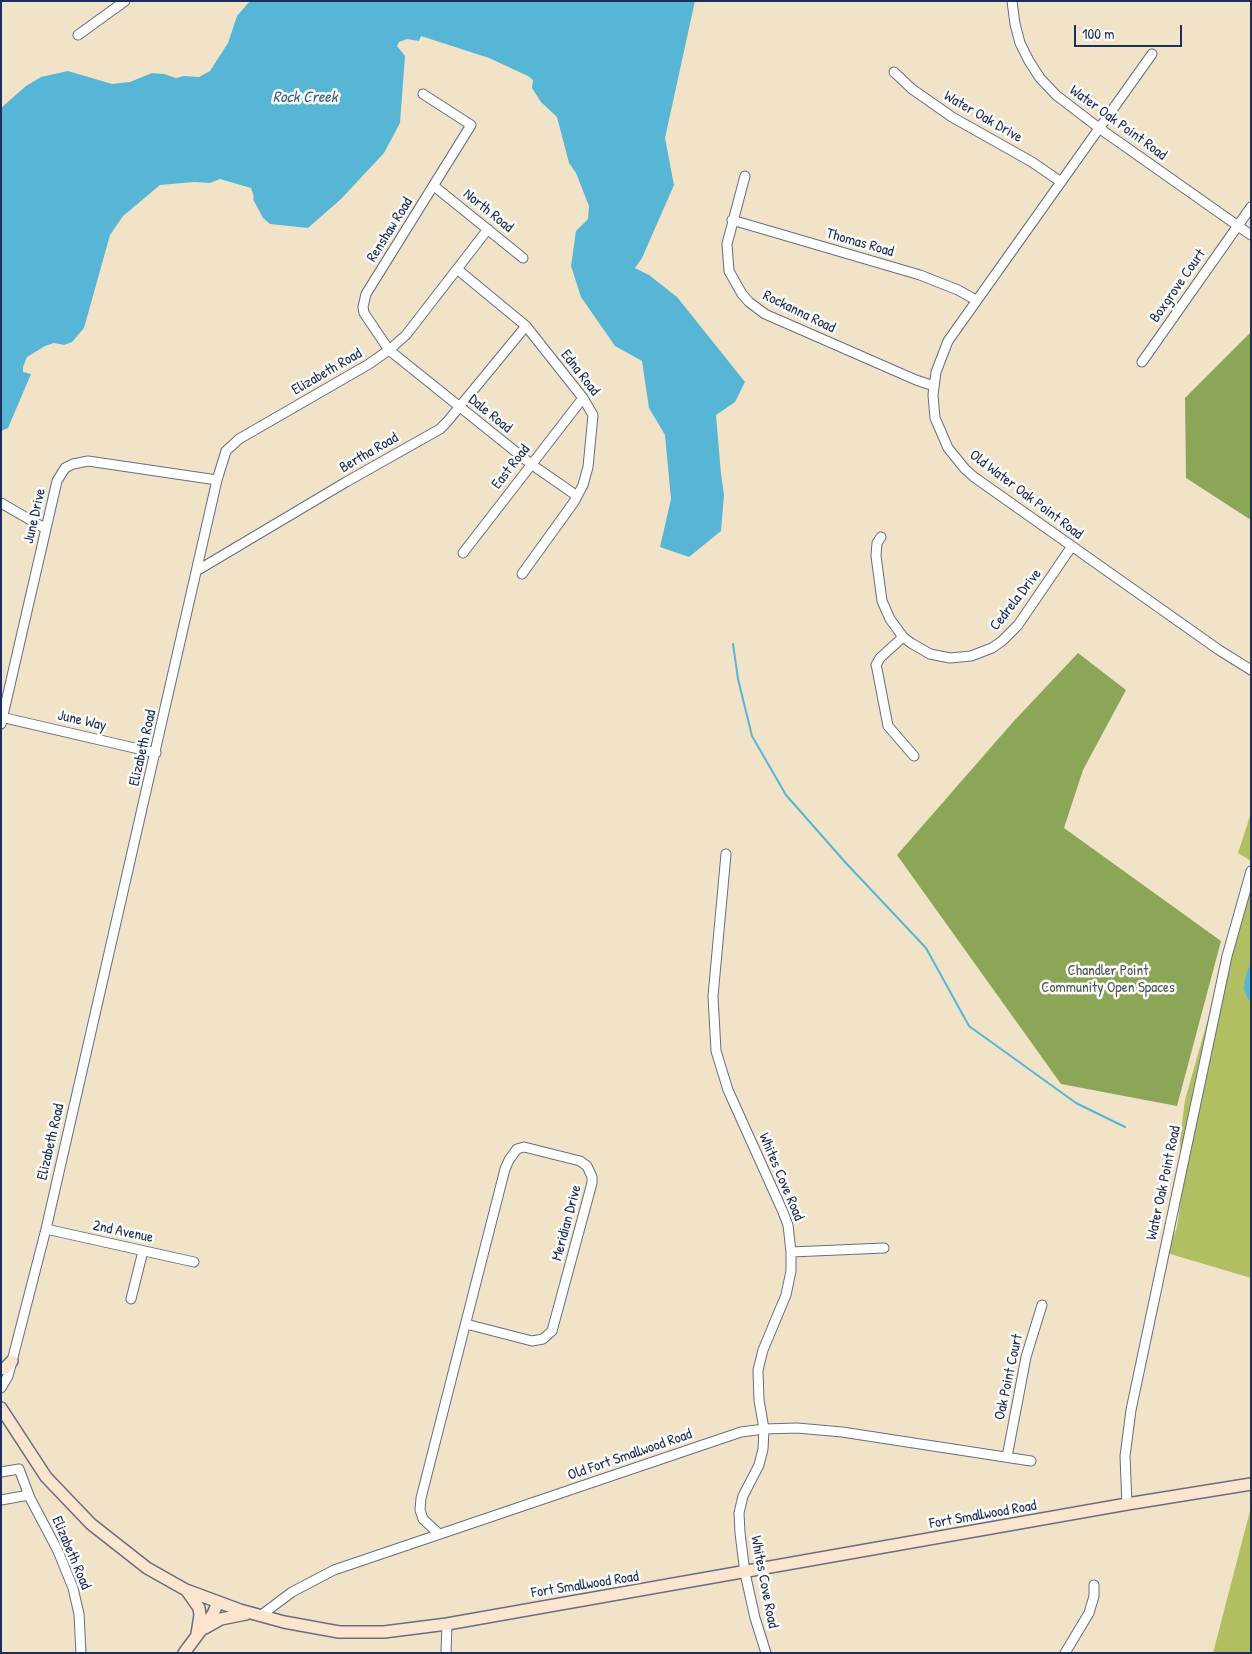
<!DOCTYPE html>
<style>
body{margin:0}
#map{position:relative;width:1252px;height:1654px;overflow:hidden;background:#f1e3c7;font-family:"Patrick Hand",sans-serif}
canvas{display:block}
.frame{position:absolute;inset:0;border:2px solid #1b2f5e;pointer-events:none}
.scale{position:absolute;left:1074px;top:25px;width:108px;height:22px;box-sizing:border-box;border:2px solid #1b2f5e;border-top:0;padding-left:6px;font-size:15px;line-height:18px;white-space:nowrap;color:#1b2f5e;-webkit-text-stroke:4px #fdfcf7;paint-order:stroke}
</style>
<div id="map">
<canvas width="1252" height="1654"></canvas>
<div class="frame"></div>
<div class="scale">100 m</div>
</div>
<script>
const g = document.querySelector('canvas').getContext('2d');
g.lineJoin = 'round';
function fill(path, color) {
  g.fillStyle = color;
  g.fill(path, 'evenodd');
}
function toPath(rows) {
  const path = new Path2D();
  for (const r of rows) {
    path.moveTo(r[0], r[1]);
    for (let i = 2; i < r.length; i += 2) path.lineTo(r[i], r[i + 1]);
  }
  return path;
}
function stroke(path, color, width, dash) {
  g.strokeStyle = color;
  g.lineWidth = width;
  g.lineCap = dash ? 'butt' : 'round';
  g.setLineDash(dash || []);
  g.stroke(path);
}
function drawText(font, color, halo, rows, align = 'center') {
  g.font = font + ' "Patrick Hand",sans-serif';
  g.lineWidth = 5;
  g.setLineDash([]);
  g.textBaseline = 'middle';
  g.strokeStyle = halo;
  g.fillStyle = color;
  for (const [text, x, y, turn = 0] of rows) {
    g.save();
    g.translate(x, y);
    g.rotate((+turn || 0) * Math.PI / 180);
    g.textAlign = isNaN(turn) ? turn : align;
    if (halo) g.strokeText(text, 0, 0);
    g.fillText(text, 0, 0);
    g.restore();
  }
}
fill(toPath([
 [1251,813,1251,861,1238,853],
 [1251,867,1251,1278,1167,1253,1177,1227,1182,1192,1180,1139,1185,1100],
 [1251,1507,1251,1653,1213,1653]
]), '#b1bf62');
fill(toPath([
 [1251,332,1251,520,1186,478,1185,398],
 [1078,653,1126,690,1083,770,1064,828,1221,941,1177,1106,1061,1084,897,855,1013,722]
]), '#8ca658');
fill(toPath([
 [250,1,695,1,665,138,674,185,642,258,635,268,649,275,677,297,745,382,735,402,716,415,721,474,724,495,721,531,689,557,660,547,671,499,665,435,649,408,642,361,615,346,581,297,571,266,576,231,588,219,589,206,576,173,569,163,557,117,541,102,532,88,533,80,528,76,489,58,421,36,419,41,407,39,399,42,397,46,405,56,400,123,384,153,341,199,308,228,270,224,263,218,253,199,254,197,251,188,220,179,210,183,194,182,160,185,123,216,110,235,84,328,72,342,64,345,54,343,45,346,27,357,23,367,23,372,31,374,8,428,1,431,1,108,26,86,41,77,68,71,112,84,130,82,152,73,164,74,176,78,184,76,199,77,210,71,228,43,237,16],
 [1251,961,1251,1000,1248,999,1244,989,1245,979]
]), '#57b6d5');
stroke(toPath([
 [733,644,738,679,752,736,786,795,845,862,926,948,969,1026,1076,1103,1125,1127]
]), '#57b6d5', 2);
const minor = toPath([
 [1012,1,1015,24,1020,43,1029,61,1040,78,1056,95,1099,128,1251,235],
 [78,35,125,1],
 [1152,54,948,341,936,372,933,395,935,418,948,448,965,469,974,477,1219,650,1251,670],
 [894,72,912,89,952,117,1032,162,1061,182],
 [423,94,471,125,366,294,363,307,364,313,389,350,531,464,577,496],
 [745,176,727,244,729,271,742,294,749,302,765,314,916,380,934,386],
 [434,186,523,258],
 [732,220,920,275,958,290,976,300],
 [457,269,526,326,583,398,593,415,588,467,583,485,574,502,522,574],
 [1142,362,1251,207],
 [1,503,46,529],
 [881,537,877,543,876,556,882,601,890,619,903,637,911,643,930,654,950,658,971,656,992,648,1002,641,1018,625,1072,546],
 [463,553,583,398],
 [198,570,346,482,440,429,447,422,526,326],
 [903,637,880,658,876,665,877,669,888,726,914,756],
 [1,717,156,753],
 [1,724,57,481,65,468,73,464,88,461,217,480],
 [726,854,713,996,716,1051,728,1090,783,1212,788,1225,791,1252,791,1271,786,1295,763,1350,758,1370,759,1400,764,1429,763,1449,759,1465,743,1496,739,1513,740,1533,745,1573,755,1618,766,1653],
 [46,1229,194,1262],
 [791,1252,884,1248],
 [131,1299,143,1251],
 [1,1388,8,1376,12,1361,46,1229,217,480,226,451,239,439,369,364,389,350,406,335,488,229],
 [1007,1457,1026,1357,1042,1305],
 [1,1472,19,1469,30,1498,58,1551,73,1588,79,1614,81,1653],
 [1,1500,29,1495],
 [1127,1504,1125,1456,1131,1410,1227,956,1251,871],
 [439,1534,423,1519,420,1510,421,1498,505,1169,509,1160,517,1149,524,1147,580,1161,587,1166,592,1177,592,1183,552,1331,543,1339,532,1341,466,1324],
 [260,1616,292,1592,334,1570,741,1432,764,1429,797,1428,842,1432,1031,1461],
 [446,1653,447,1624],
 [1065,1653,1089,1613,1094,1596,1094,1585]
]);
const secondary = toPath([
 [1,1369,5,1368,12,1361],
 [1,1408,46,1477,91,1524,147,1568,186,1590,240,1610,284,1622,339,1632,384,1632,447,1624,1127,1504,1251,1484],
 [187,1591,199,1608,200,1615,197,1634],
 [205,1628,221,1619,246,1614],
 [184,1653,213,1614,218,1602]
]);
stroke(minor, '#666e83', 11);
stroke(secondary, '#666e83', 14);
stroke(minor, '#fff', 9);
stroke(secondary, '#fce5cf', 11);
drawText('15px', '#1b2f5e', '#fdfcf7', [
 ["Water Oak Drive",983,117,30],
 ["Water Oak Point Road",1118,123,36],
 ["North Road",488,211,39],
 ["Renshaw Road",390,230,-58],
 ["Thomas Road",860,243,16],
 ["Boxgrove Court",1178,286,-55],
 ["Rockanna Road",799,312,26],
 ["Elizabeth Road",327,372,-30],
 ["Edna Road",580,373,52],
 ["Dale Road",490,414,39],
 ["Bertha Road",369,453,-30],
 ["East Road",511,467,-52],
 ["Old Water Oak Point Road",1026,495,37],
 ["June Drive",35,516,-77],
 ["Cedrela Drive",1016,600,-52],
 ["June Way",82,721,13],
 ["Elizabeth Road",143,748,-77],
 ["Elizabeth Road",51,1142,-77],
 ["Whites Cove Road",781,1177,67],
 ["Water Oak Point Road",1164,1183,-78],
 ["Meridian Drive",567,1223,-75],
 ["2nd Avenue",123,1232,12],
 ["Oak Point Court",1009,1377,-78],
 ["Old Fort Smallwood Road",630,1455,-19],
 ["Fort Smallwood Road",983,1515,-10],
 ["Elizabeth Road",71,1553,67],
 ["Whites Cove Road",764,1582,79],
 ["Fort Smallwood Road",585,1585,-9]
]);
drawText('15px', '#485a5f', '#fdfcf7', [
 ["Chandler Point",1108,971],
 ["Community Open Spaces",1108,988]
]);
drawText('italic 16px', '#305e88', '#fdfcf7', [
 ["Rock Creek",305,98]
]);
</script>
